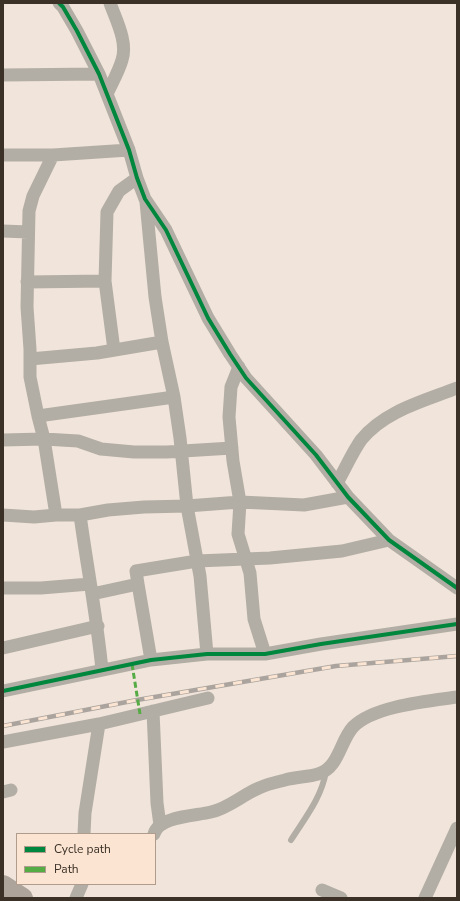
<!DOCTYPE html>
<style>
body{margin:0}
#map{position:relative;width:460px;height:901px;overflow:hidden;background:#f1e5db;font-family:"Nunito Sans",sans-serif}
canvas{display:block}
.frame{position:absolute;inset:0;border:4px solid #3c3127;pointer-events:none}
.legend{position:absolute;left:16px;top:833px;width:140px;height:52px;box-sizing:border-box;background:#fbe4d1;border:1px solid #af9c8d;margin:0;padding:5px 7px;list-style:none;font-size:12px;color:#3c3127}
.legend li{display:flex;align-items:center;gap:8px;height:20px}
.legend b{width:20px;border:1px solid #af9c8d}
</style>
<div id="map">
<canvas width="460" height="901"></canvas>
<div class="frame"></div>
<ul class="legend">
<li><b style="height:5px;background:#00873e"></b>Cycle path</li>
<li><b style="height:5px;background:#55ab44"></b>Path</li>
</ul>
</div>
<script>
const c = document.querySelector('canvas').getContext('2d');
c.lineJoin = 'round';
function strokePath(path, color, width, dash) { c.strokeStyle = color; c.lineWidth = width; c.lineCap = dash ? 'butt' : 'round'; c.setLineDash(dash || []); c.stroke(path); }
strokePath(new Path2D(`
 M291 840C305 818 322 797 326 771`), '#b3aea5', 6);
strokePath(new Path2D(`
 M59 3 63 7 77 31 99 74 129 150 137 178 145 199 166 230 208 318 230 354 246 378 316 455 348 497 389 540 457 588
 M3 75 99 74
 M107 94C112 83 119 71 122 60 128 42 116 20 110 3
 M3 155H53L129 150
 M146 202 155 297 162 342 174 397 180 438 187 506 200 576 207 654
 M3 231 28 232
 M27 282 105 281
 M114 350 105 281 107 212 119 191 137 178
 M30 359 97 353 162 342
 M239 367 231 387 229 417 233 461 240 502 238 534 250 573 254 619 265 654
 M38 416 30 377V349L27 307 29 211 33 196 53 155
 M3 440 44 439 78 441 101 449 134 452H167L232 448
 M337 483C345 469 352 453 361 440 384 411 424 401 457 388
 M3 515 34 517 56 515H80L108 510 144 507 187 506 240 502 304 505 348 497
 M56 515 44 439 38 416 174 397
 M80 515C87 566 97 618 102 670
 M138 584 151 660
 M3 588H41L90 584
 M92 594 138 584 136 571 197 561 270 558 342 551 389 540
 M3 648 98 626
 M3 691 151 660 207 654H265L321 644 457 624
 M153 711 157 803 160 825
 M3 742 99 724 208 698
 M3 792 11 790
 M84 834 85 813 99 724
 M154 834C159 816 195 816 211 812 229 808 242 795 259 788 267 784 277 782 285 780 296 777 308 777 318 774 339 768 340 741 353 727 373 706 429 701 457 697
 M322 890 341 898
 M76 898 82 884
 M425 898 457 828`), '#b3aea5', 13);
strokePath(new Path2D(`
 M3 885 23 898`), '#ada59b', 20);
const rail = new Path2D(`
 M3 726 137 700 336 666 457 656`);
strokePath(rail, '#aba49e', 4.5);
strokePath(rail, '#fbe4d1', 3, [9]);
strokePath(new Path2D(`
 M132 664 140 714`), '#55ab44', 3, [6, 3]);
strokePath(new Path2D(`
 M59 3 63 7 77 31 99 74 129 150 137 178 145 199 166 230 208 318 230 354 246 378 316 455 348 497 389 540 457 588
 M3 691 151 660 207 654H265L321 644 457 624`), '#00873e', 4);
</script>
